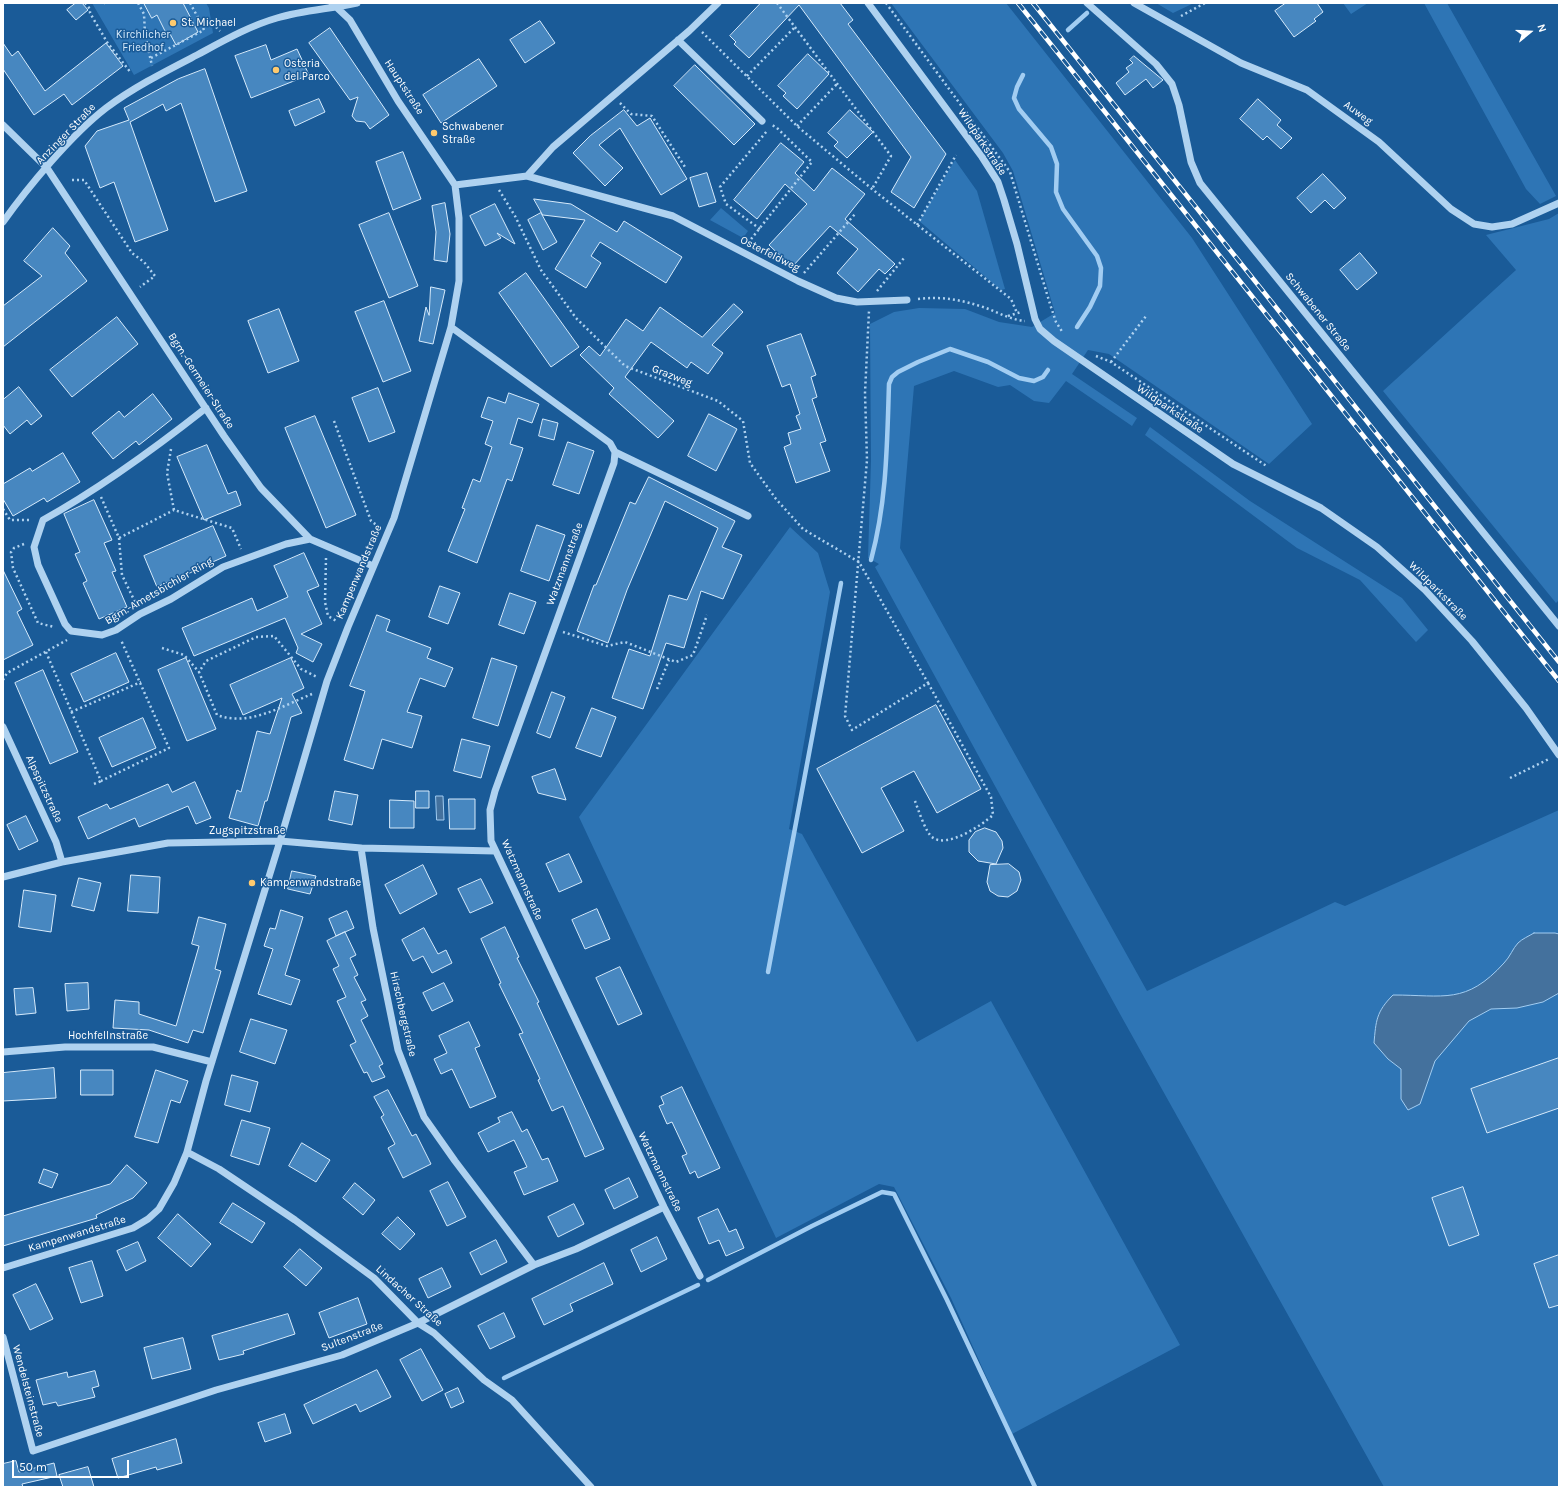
<!DOCTYPE html>
<meta charset="utf-8">
<style>
body{margin:0}
#map{position:relative;width:1562px;height:1490px;overflow:hidden;background:#1a5b98;font-family:Karla,sans-serif}
canvas{display:block}
.frame{position:absolute;inset:0;border:4px solid #fff;pointer-events:none}
.north{position:absolute;left:1510px;top:12px;width:40px;height:40px;-webkit-text-stroke:3px #1a5b98;paint-order:stroke;rotate:72deg;font-size:11px;font-weight:700;line-height:16px;text-align:center;color:#fff}
.north::after{content:'';display:block;margin:auto;width:14px;height:18px;background:#fff;clip-path:polygon(50% 0,100% 100%,50% 72%,0 100%)}
.scale{position:absolute;left:12px;top:1460px;width:117px;height:18px;box-sizing:border-box;border:2px solid #fff;border-top:0;padding-left:5px;font-size:12px;line-height:14px;white-space:nowrap;color:#fff;-webkit-text-stroke:3px #1a5b98;paint-order:stroke}
</style>
<div id="map">
<canvas width="1562" height="1490"></canvas>
<div class="frame"></div>
<div class="north">N</div>
<div class="scale">50 m</div>
</div>
<script>
const c = document.querySelector('canvas').getContext('2d');
c.lineJoin = 'round';
function paint(path, color) { c.fillStyle = color; c.fill(path, 'evenodd'); }
function strokePath(path, color, width, dash) { c.strokeStyle = color; c.lineWidth = width; c.lineCap = dash ? 'butt' : 'round'; c.setLineDash(dash || []); c.stroke(path); }
function label(font, color, halo, rows, align = 'center') {
  c.font = font + ' Karla,sans-serif'; c.lineWidth = 3; c.setLineDash([]); c.textBaseline = 'middle'; c.strokeStyle = halo; c.fillStyle = color; for (const [text, x, y, turn = 0] of rows) {
    c.save(); c.translate(x, y); c.rotate((+turn || 0) * Math.PI / 180); c.textAlign = isNaN(turn) ? turn : align; if (halo) c.strokeText(text, 0, 0); c.fillText(text, 0, 0); c.restore();
  }
}
paint(new Path2D(`
 M92 3H144L157 15 167 35 170 34 176 45 190 38 180 3H206L209 8 213 33 134 75Z
 M891 3H1006L1192 238 1312 424 1269 464 1109 354 1088 350 1072 374 1137 418 1132 426 1066 381 1049 403 1034 401 1010 385 998 387 954 371 914 386 900 548 1147 991 1335 902 1345 906 1559 810V1487H1384L1120 1014 875 567 879 564 868 558 871 461 870 324 894 312 919 308 965 309 999 322 1032 327 1055 313 1013 171 1003 153Z
 M1156 3H1194L1173 13Z
 M1343 3H1368L1351 14Z
 M1424 3H1447L1556 196 1540 204 1526 189Z
 M955 160 977 191 1005 289 1001 290 919 221Z
 M721 208 748 231 743 238 710 220Z
 M1559 213V600L1556 603 1383 391 1516 270 1486 235 1549 219Z
 M1150 427 1250 501 1402 598 1428 630 1416 642 1360 580 1297 548 1145 435Z
 M790 527 818 553 830 592 789 829 802 834 917 1042 991 1001 1180 1345 1012 1434 951 1298 894 1187 879 1184 776 1238 579 817Z`), '#2e75b5');
const water = new Path2D(`
 M436 796H443L444 820H437Z
 M1534 933H1555L1559 934V993L1543 1002 1517 1008 1491 1009 1469 1021 1435 1061 1420 1104 1408 1110 1401 1099V1069L1388 1059 1374 1043C1376 1021 1376 1012 1393 995 1444 995 1466 1005 1504 963 1510 957 1513 948 1518 943 1522 939 1529 936 1534 933Z`);
paint(water, '#44719d');
strokePath(water, '#a2cdf2', 1);
strokePath(new Path2D(`
 M1068 30 1087 13
 M1023 75 1017 87 1014 98 1019 109 1051 147 1057 164 1056 192 1063 209 1097 256 1101 268 1100 286 1090 307 1077 327
 M871 560C887 501 887 444 889 384L892 377 898 372 918 362 950 349 988 362 1019 378 1034 381 1043 377 1048 370
 M768 972 841 583
 M708 1280 812 1226 882 1192 894 1194 947 1300 1035 1487
 M504 1378 698 1285`), '#a2cdf2', 4.5);
const building = new Path2D(`
 M76 3H82L88 10 76 20 67 10Z
 M144 3H183L198 32 176 45 170 34 167 35 157 15 152 18Z
 M761 3H840L853 20 848 24 946 154 914 208 891 192 911 157 799 5 749 58 734 44 736 42 730 36Z
 M1286 3H1317L1323 12 1314 19 1316 21 1294 37 1275 11Z
 M540 21 555 43 525 63 510 40Z
 M330 28 389 115 370 129 365 122 356 121 352 116 358 97 350 100 309 43Z
 M3 43 12 56 18 51 45 91 106 43 123 66 72 105 64 94 34 115 3 69Z
 M266 45 271 60 297 49 309 75 251 98 235 56Z
 M808 54 829 74 797 109 783 96 786 93 778 86Z
 M1134 56 1163 80 1153 88 1146 79 1125 95 1116 83 1129 72 1126 68 1133 63 1130 60Z
 M479 59 497 86 441 123 423 95Z
 M695 65 755 124 734 145 674 86Z
 M205 69 247 191 215 202 181 103 166 111 163 104 130 122 168 230 135 242 114 182 100 188 85 146 97 131 129 120 124 108 178 79Z
 M319 99 325 112 295 126 289 111Z
 M1258 99 1281 120 1277 125 1292 138 1281 149 1267 136 1263 140 1240 119Z
 M624 110 637 126 650 118 687 179 661 195 620 128 599 145 623 168 605 186 573 153 590 136Z
 M850 110 873 132 847 158 834 146 838 142 828 133Z
 M781 143 804 162 795 173 814 191 832 168 865 194 845 219 895 264 885 274 879 269 858 292 837 273 858 249 830 226 792 267 769 245 807 204 785 184 757 219 734 200Z
 M403 152 421 199 393 210 376 162Z
 M707 173 716 202 699 207 690 178Z
 M1323 174 1346 198 1334 209 1325 200 1311 213 1297 198Z
 M534 199 571 204 617 232 624 221 682 257 666 283 600 242 591 256 601 263 586 288 555 269 585 220 543 215Z
 M445 203 450 234 447 262 434 260 436 232 432 206Z
 M495 204 515 244 497 233 501 238 485 246 470 216Z
 M389 213 418 286 389 298 359 225Z
 M541 213 557 242 543 250 528 220Z
 M53 228 70 246 65 253 87 281 3 347V306L42 276 24 261Z
 M1360 253 1377 273 1357 290 1340 270Z
 M526 273 579 347 551 367 499 293Z
 M431 287 445 290 433 344 419 341 426 307 429 315Z
 M384 301 411 371 383 382 355 312Z
 M734 304 743 312 712 345 723 353 708 374 691 362 687 368 651 342 625 377 674 421 658 438 609 394 614 388 580 355 589 346 600 356 626 319 643 331 660 307 702 337Z
 M279 309 299 361 268 373 248 321Z
 M117 317 138 344 72 397 50 370Z
 M801 334 816 375 811 377 817 397 812 399 826 441 820 443 830 471 796 483 784 447 791 444 788 433 801 429 796 416 800 414 790 384 782 387 767 346Z
 M19 387 42 416 31 425 27 420 10 434 3 425V400Z
 M378 388 395 432 369 442 352 398Z
 M509 393 539 404 532 423 518 418 510 444 523 448 512 481 507 479 477 563 448 551 465 509 462 508 473 479 480 482 492 447 485 444 493 421 481 417 488 397 505 403Z
 M153 394 172 419 139 445 136 441 113 459 92 433 119 411 124 417Z
 M709 414 737 429 716 471 688 456Z
 M315 416 356 515 326 528 285 428Z
 M543 419 558 423 554 440 539 436Z
 M568 442 594 451 579 494 553 485Z
 M207 445 228 494 236 491 241 505 204 520 177 457Z
 M63 453 80 482 47 502 44 498 13 516 3 499V484L30 468 32 471Z
 M649 477 735 521 722 547 742 555 723 599 701 591 684 648 666 643 643 709 612 698 629 649 650 656 669 595 687 600 718 528 665 501 627 590 608 643 577 631 594 585H596L630 502 635 504Z
 M94 500 112 540 104 543 116 571 112 572 127 607 99 619 83 583 87 581 75 554 80 552 64 514Z
 M537 525 565 535 549 581 521 571Z
 M213 526 226 556 157 587 144 556Z
 M304 553 319 586 307 591 322 624 301 634 322 644 313 662 296 653 298 648 285 618 194 656 182 628 252 598 257 611 288 597 274 566Z
 M3 570 22 609 17 612 33 645 3 660Z
 M440 586 460 593 448 624 429 617Z
 M510 593 536 602 524 634 499 625Z
 M377 615 390 620 386 631 431 648 427 658 453 668 445 687 420 678 407 712 422 716 412 748 382 739 373 769 344 760 365 691 350 686Z
 M116 653 129 682 84 702 71 674Z
 M186 658 216 729 187 741 158 670Z
 M291 658 304 688 292 694 302 713 291 717 267 801H265L258 826 229 818 237 790 241 792 257 731 270 734 282 698 243 715 230 685Z
 M492 658 517 666 498 726 473 718Z
 M43 670 78 752 50 764 15 683Z
 M552 692 565 697 550 738 537 733Z
 M936 705 981 789 937 813 914 771 881 788 904 831 862 853 817 769Z
 M592 708 616 717 601 757 576 748Z
 M143 718 156 748 112 767 99 738Z
 M462 739 490 746 481 778 454 771Z
 M555 769 566 800 538 793 532 777Z
 M195 782 211 818 196 824 188 806 139 827 135 818 88 839 78 817 107 804 110 809 168 784 172 792Z
 M335 791 358 795 352 825 329 820Z
 M416 791H429V808H416Z
 M449 799H475V829H450Z
 M390 800 414 801V828H390Z
 M26 816 38 841 19 850 7 825Z
 M985 828 996 832 1002 841 1003 848 996 864 978 861 969 852V840L975 832Z
 M569 854 582 882 559 892 546 864Z
 M1009 864 1019 872 1021 880 1017 891 1008 897 998 896 990 891 987 882 990 865Z
 M423 865 437 894 400 914 385 885Z
 M292 871 316 876 310 894 288 889Z
 M131 875 160 877 158 913 128 911Z
 M79 878 101 883 94 911 72 906Z
 M481 879 493 903 470 913 458 889Z
 M24 890 56 895 51 932 19 927Z
 M597 909 610 939 585 949 572 920Z
 M281 910 303 917 285 975 300 980 291 1005 258 994 273 949 264 946 270 928 275 929Z
 M347 911 354 928 336 936 329 919Z
 M199 917 226 924 215 969 221 971 203 1033 193 1030 188 1043 149 1030 113 1028 115 1000 139 1002V1014L176 1026 199 946 192 944Z
 M505 927 519 957 517 958 539 1002 537 1003 604 1149 585 1157 563 1106 552 1111 538 1080 540 1079 519 1034 523 1033 499 984 501 983 481 939Z
 M424 928 438 954 446 950 452 963 432 973 423 956 413 961 402 940Z
 M345 932 356 955 350 958 358 975 354 977 366 1000 361 1002 368 1016 361 1020 383 1064 379 1066 385 1077 372 1082 367 1072 364 1073 350 1045 356 1042 337 1001 346 997 333 969 339 966 327 941Z
 M620 967 642 1014 618 1025 596 978Z
 M88 983 89 1009 67 1011 65 984Z
 M444 983 453 1001 432 1011 423 993Z
 M33 988 36 1013 16 1015 14 989Z
 M251 1019 287 1030 275 1064 240 1052Z
 M469 1022 480 1046 475 1048 496 1097 470 1108 452 1069 441 1074 434 1059 447 1053 439 1036Z
 M1559 1058V1108L1487 1133 1471 1089Z
 M54 1068 56 1098 3 1101V1073Z
 M81 1070H113V1095H81Z
 M156 1070 188 1081 180 1103 171 1100 158 1143 135 1137Z
 M232 1075 258 1082 250 1112 225 1105Z
 M682 1087 720 1168 698 1178 695 1171 690 1174 682 1156 687 1154 672 1122 667 1124 659 1106 664 1104 661 1097Z
 M388 1090 412 1136 416 1134 431 1164 403 1178 388 1148 395 1144 381 1117 384 1115 374 1097Z
 M512 1112 522 1132 527 1129 542 1160 548 1158 558 1181 524 1195 514 1172 527 1167 514 1140 488 1152 478 1133 500 1122 498 1118Z
 M242 1120 270 1128 259 1165 231 1156Z
 M302 1143 330 1160 316 1182 289 1166Z
 M127 1165 147 1183 133 1198 96 1215 97 1218 3 1246V1216L110 1184Z
 M44 1169 58 1174 52 1188 39 1183Z
 M629 1178 638 1197 614 1209 605 1190Z
 M448 1182 466 1217 447 1226 430 1191Z
 M355 1183 375 1200 363 1215 343 1198Z
 M1463 1187 1479 1235 1449 1246 1432 1198Z
 M233 1203 265 1223 252 1243 220 1223Z
 M574 1204 584 1224 558 1237 548 1217Z
 M718 1209 729 1232 736 1229 744 1248 726 1256 719 1240 709 1244 698 1218Z
 M178 1214 211 1244 191 1267 158 1238Z
 M398 1217 415 1234 400 1250 382 1234Z
 M657 1237 667 1259 641 1272 631 1250Z
 M496 1240 507 1262 481 1275 470 1253Z
 M138 1242 146 1261 126 1271 117 1251Z
 M300 1249 322 1268 306 1286 284 1267Z
 M1559 1255V1305L1549 1308 1534 1264Z
 M92 1261 103 1296 81 1303 69 1268Z
 M604 1263 613 1284 570 1304 573 1311 544 1325 532 1299Z
 M442 1268 451 1287 428 1298 419 1279Z
 M36 1284 53 1319 30 1330 13 1295Z
 M358 1298 367 1324 329 1338 319 1313Z
 M504 1313 515 1337 490 1349 478 1326Z
 M288 1314 295 1334 243 1351 244 1354 219 1360 212 1336Z
 M183 1338 191 1369 152 1379 144 1348Z
 M421 1349 443 1390 422 1401 400 1360Z
 M377 1370 391 1397 360 1412 356 1404 313 1424 304 1405Z
 M95 1371 99 1386 92 1388 95 1397 58 1406 56 1402 43 1405 36 1380 67 1372 68 1377Z
 M458 1388 464 1402 451 1408 445 1394Z
 M285 1414 291 1433 265 1442 258 1423Z
 M176 1439 182 1463 157 1470 156 1467 118 1478 112 1459Z
 M16 1461 19 1472 54 1463 57 1476 22 1484 23 1487H3V1464Z
 M88 1467 94 1487H63L59 1475Z`);
paint(building, '#4787c0');
strokePath(building, '#d6eafb', 1);
strokePath(new Path2D(`
 M85 3 90 9V13L107 42 131 73
 M104 3H105
 M138 3 144 14 145 34 152 66
 M190 3 201 23 211 22 220 31
 M777 3 891 156 872 189
 M886 3 1010 172 1050 304 1056 322 1063 333
 M1181 16 1205 3
 M702 32 797 126 872 189 1011 299 1017 313
 M151 58 204 30 201 23
 M747 76 796 26
 M620 103 631 114 652 116 685 167
 M797 126 837 84
 M72 180H84L132 253 144 262 155 276 140 287
 M499 190 515 216 541 270 576 318 625 366 718 401 743 421 750 463 776 499 803 529 859 562 928 683 852 730 845 716 867 460 865 393 869 311
 M917 225 956 155
 M760 229 726 204 720 187 767 131
 M748 243 812 162 777 128 772 125
 M804 273 855 214
 M877 291 904 258
 M918 299C942 296 963 300 986 308 999 313 1012 320 1025 321
 M1008 316 1021 312
 M1096 356 1111 362 1268 467
 M1111 362 1146 316
 M334 421 371 521 378 526
 M171 449 167 473 174 510 232 528 241 549
 M101 497 119 538 174 510
 M3 509 10 520H31
 M119 538 122 575 136 604
 M24 544 14 548 11 552 13 568 38 623 54 627
 M326 558 325 602 328 616 338 622
 M563 632 607 646 625 642 676 662 693 655 707 615
 M162 648 184 655 199 672
 M46 652 101 781 169 748 121 640
 M3 680 7 673 67 640
 M657 689 669 660
 M312 694C282 706 249 727 217 715L199 672 206 661 256 637 274 636 301 669 317 677
 M71 712 141 682
 M1510 778 1549 759
 M94 784 101 781
 M915 801C918 809 926 833 932 837 946 849 981 826 993 815L991 797 928 683`), '#afd2f0', 2.5, [2, 3]);
strokePath(new Path2D(`
 M868 3 982 157 998 182 1004 200 1017 244 1035 319 1040 329 1054 341 1233 464 1321 508 1377 547 1425 590 1472 641 1526 708 1559 755
 M1087 3 1156 64 1172 84 1179 105 1191 162 1200 183 1559 626
 M1134 3 1241 63 1307 90 1379 142 1451 209 1474 224 1492 227 1512 224 1559 203
 M678 40 762 121
 M3 125 47 168 224 436 261 488 310 539 373 566
 M527 176 673 216 798 281 836 298 857 302 907 300
 M455 185 527 176 553 147 689 31 718 3
 M3 222C28 187 71 135 106 108 134 87 166 71 197 55 223 41 249 26 277 18 303 10 330 9 357 3
 M451 327 610 443 615 452 614 463 495 791 490 810 491 841 664 1207 700 1276
 M206 408C154 449 101 488 43 520L34 547 38 565 65 624 71 631 102 635 116 630 140 614 171 599 223 567 286 544 310 539
 M615 452 748 516
 M3 727 56 842 62 862
 M361 848 373 928 398 1050 424 1117 455 1161 534 1265
 M3 877 62 862 168 843 280 841 361 848 495 851
 M3 1052 65 1047H153L212 1062
 M187 1152 219 1169 295 1220 374 1278 418 1323 434 1333 484 1380 512 1400 591 1487
 M3 1268 133 1228 148 1219 159 1209 174 1183 187 1152 206 1081 280 841 327 681 348 627 394 518 451 327 459 281V218L455 185 398 101 350 20 332 3
 M3 1337 33 1451 216 1390 342 1355 418 1323 534 1265 576 1249 664 1207`), '#afd2f0', 7);
const rail = new Path2D(`
 M1018 3 1559 681
 M1033 3 1559 662`);
strokePath(rail, '#fff', 4.5);
strokePath(rail, '#1a5b98', 3, [9]);
for (const [x, y, r, color] of [
 [173,23,4,"#ffca6e"],
 [276,70,4,"#ffca6e"],
 [434,133,4,"#ffca6e"],
 [252,883,4,"#ffca6e"]
]) { const dot = new Path2D(); dot.arc(x, y, r, 0, 2 * Math.PI); c.fillStyle = color; c.fill(dot); strokePath(dot, '#1a5b98', 1.5); }
label('11px', '#fff', '#1a5b98', [
 ["St. Michael",181,23],
 ["Osteria",284,64],
 ["del Parco",284,77],
 ["Schwabener",442,127],
 ["Straße",442,140],
 ["Kampenwandstraße",260,883]
], 'left');
label('11px', '#d6eafb', '#1a5b98', [
 ["Kirchlicher",143,35],
 ["Friedhof",143,48]
]);
label('11px', '#fff', '#1a5b98', [
 ["Hauptstraße",404,87,57],
 ["Auweg",1358,113,36],
 ["Anzinger Straße",66,134,-46],
 ["Wildparkstraße",982,142,56],
 ["Osterfeldweg",770,254,27],
 ["Schwabener Straße",1318,312,51],
 ["Grazweg",672,376,21],
 ["Bgm.-Germeier-Straße",201,381,57],
 ["Wildparkstraße",1170,409,34],
 ["Watzmannstraße",565,564,-70],
 ["Kampenwandstraße",359,572,-67],
 ["Bgm.-Ametsbichler-Ring",159,591,-30],
 ["Wildparkstraße",1438,591,45],
 ["Alpspitzstraße",44,789,65],
 ["Zugspitzstraße",247,831],
 ["Watzmannstraße",522,880,66],
 ["Hirschbergstraße",403,1014,77],
 ["Hochfellnstraße",108,1036],
 ["Watzmannstraße",660,1172,64],
 ["Kampenwandstraße",77,1234,-17],
 ["Lindacher Straße",409,1296,42],
 ["Sultenstraße",352,1337,-21],
 ["Wendelsteinstraße",28,1391,75]
]);
</script>
